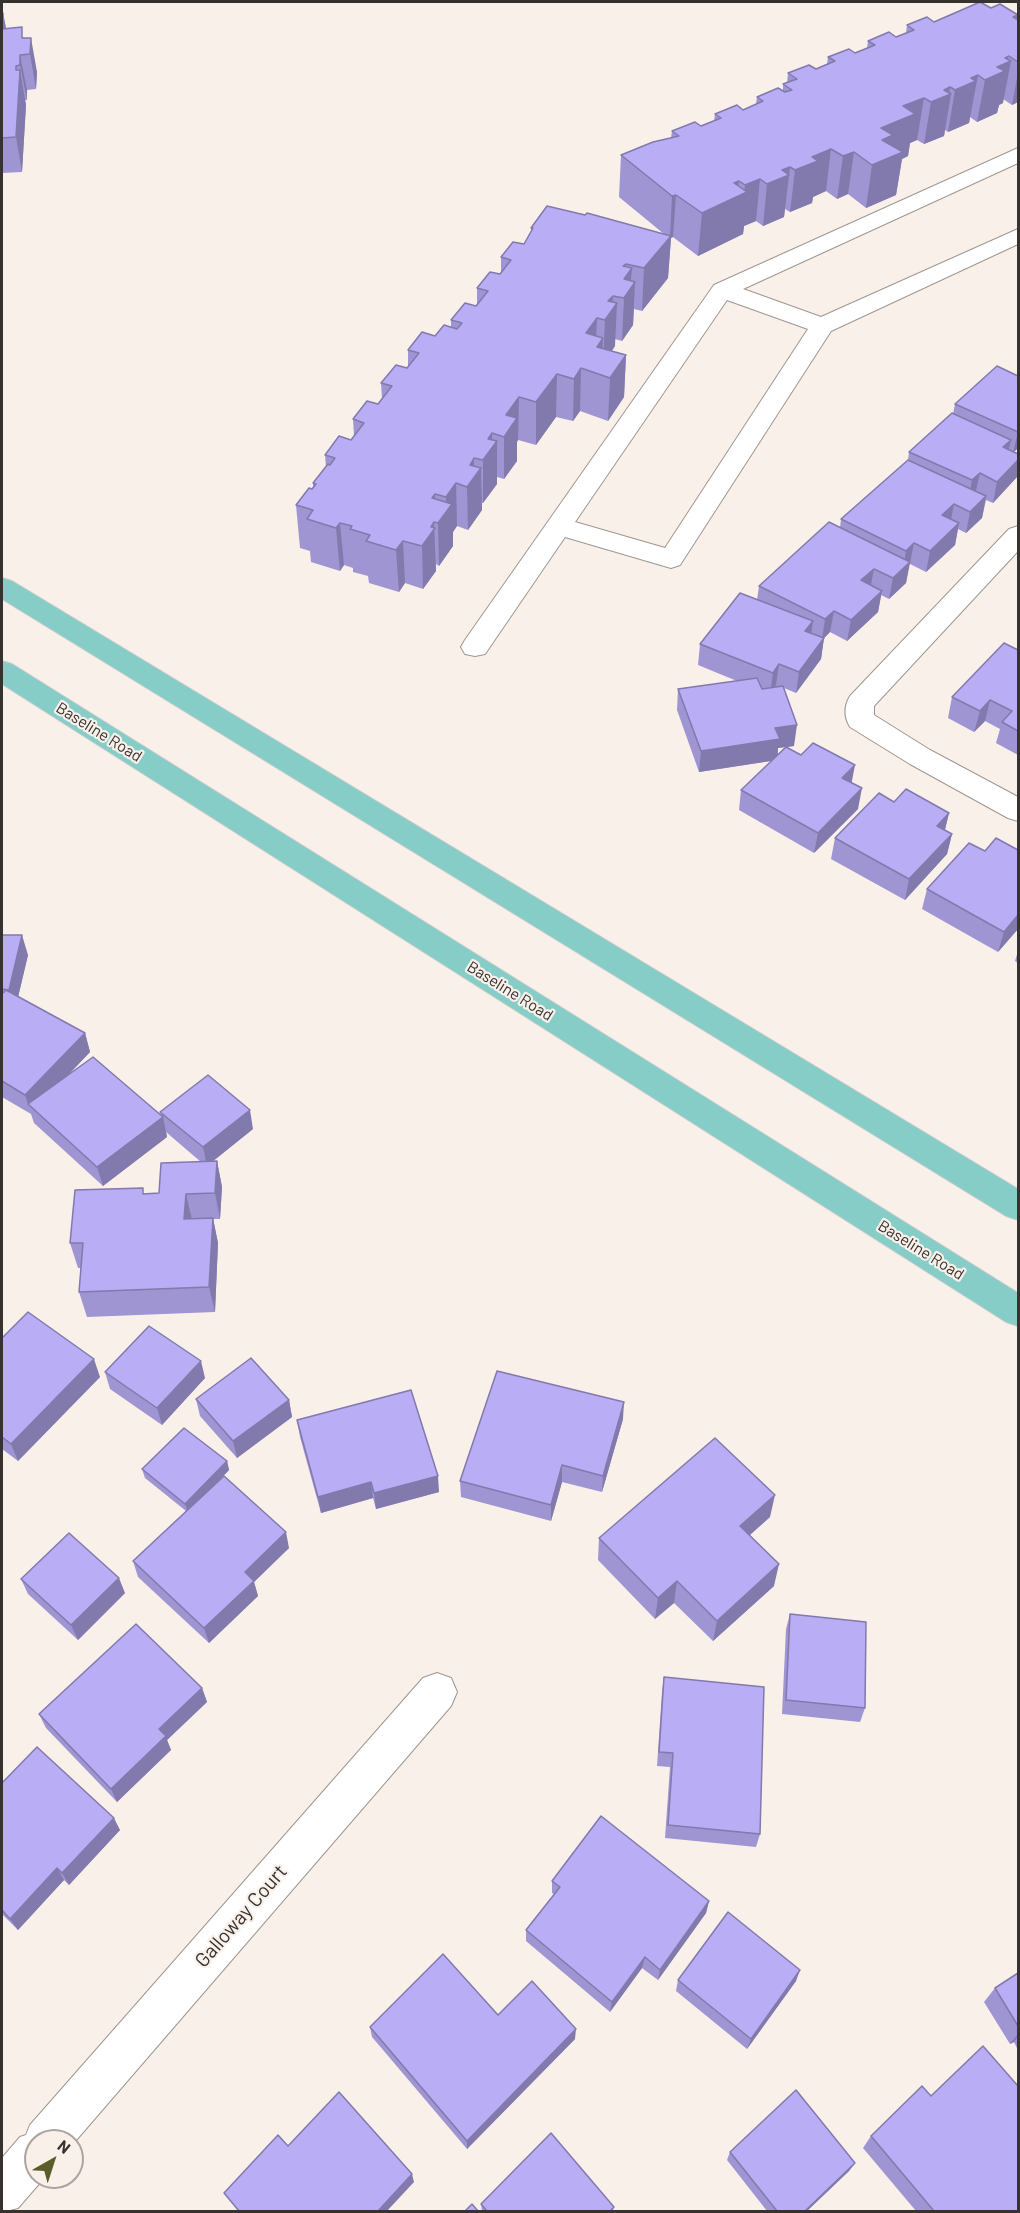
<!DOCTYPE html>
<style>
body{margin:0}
#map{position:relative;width:1020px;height:2213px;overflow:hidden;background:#faf0ea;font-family:Barlow,sans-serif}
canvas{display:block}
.frame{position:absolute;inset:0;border:3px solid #363230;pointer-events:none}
.north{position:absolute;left:24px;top:2129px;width:60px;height:60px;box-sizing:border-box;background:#faf0ea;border:2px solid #aca4a0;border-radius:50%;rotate:39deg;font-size:16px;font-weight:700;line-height:24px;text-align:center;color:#363230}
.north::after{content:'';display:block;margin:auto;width:21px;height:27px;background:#5a5d2b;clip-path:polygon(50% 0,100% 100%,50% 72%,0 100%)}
</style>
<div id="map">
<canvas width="1020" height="2213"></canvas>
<div class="frame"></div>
<div class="north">N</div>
</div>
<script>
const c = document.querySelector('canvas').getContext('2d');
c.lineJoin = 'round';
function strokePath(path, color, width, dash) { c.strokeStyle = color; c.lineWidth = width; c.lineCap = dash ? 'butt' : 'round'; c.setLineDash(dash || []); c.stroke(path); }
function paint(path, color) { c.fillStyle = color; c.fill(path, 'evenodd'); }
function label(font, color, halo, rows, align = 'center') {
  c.font = font + ' Barlow,sans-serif'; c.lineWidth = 4.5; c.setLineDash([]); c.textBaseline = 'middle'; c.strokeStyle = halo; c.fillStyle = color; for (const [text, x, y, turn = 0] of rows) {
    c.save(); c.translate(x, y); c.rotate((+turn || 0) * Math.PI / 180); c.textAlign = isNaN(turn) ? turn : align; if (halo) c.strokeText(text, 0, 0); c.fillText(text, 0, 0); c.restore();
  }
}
const minor = new Path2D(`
 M1018 148V163L743 289 821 317 1018 229V244L831 331 680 565 671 568 565 537 485 654 475 656 465 654 461 647 465 640 714 285ZM727 300 808 329 665 548 575 522Z
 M1018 526V551L874 706V715L930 750 1018 797V821L1008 818 910 764 850 727C844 717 844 706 850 696L1009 529Z
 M437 1673 451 1678 457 1692 451 1706 72 2145V2141H36V2177H45L18 2208 2 2212V2158L20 2137 26 2135 30 2125 423 1678Z`);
const major = new Path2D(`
 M2 578 12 581 1018 1189V1220L1006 1216 2 599Z
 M2 661 12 664 1018 1293V1326L1006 1322 2 684Z`);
strokePath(minor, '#9f9691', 2);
strokePath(major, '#cfcecd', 2);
paint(minor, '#fff');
paint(major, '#86cdc7');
paint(new Path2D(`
 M991 8 1018 15 1017 20H1018V102L1012 105 1003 99V103L999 105 997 113 977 122 970 117 969 123 948 132 945 130 944 136 924 144 917 140 910 143 908 156 902 159 896 195 866 208 848 194 837 199 826 191 813 197 812 203 790 212 785 209 784 217 763 226 756 221 744 226 743 234 698 256 673 237 671 238 668 278 642 311 634 309 633 325 622 341 615 339V346L612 351 626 355 624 397 608 421 580 411 573 421 556 417 536 445 518 440 517 442V461L504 479 497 477V484L483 503H482V510L468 530 457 526 453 532V546L439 566 436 564V571L423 589 405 583 399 592 369 583 368 576 353 572V568L344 565 340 571 311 562 310 551 300 548 296 505 312 489 313 487V483L326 467 325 455 351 440 354 436 353 419 378 404 382 399 381 383 407 368 408 366V350L451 327V320L476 306 477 305V288L500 274 501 273V257L524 244 531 233V228L664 234 619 197 621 155 671 138 672 131 701 126 714 121 715 114 743 110 756 104 757 97 783 91V84L787 83 788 73 816 69 827 64 828 57 855 53 867 48 868 41 896 37 906 33 907 25 934 22Z
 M2 13H3L6 29 24 38 37 72 36 89 27 90V100H25L26 105 22 172 2 173Z
 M1018 376V448L1014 452 1018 454V471L1017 477 993 503 986 500 982 518 966 533 958 529 955 545 926 572 910 564 909 565 906 583 889 599 881 595 878 612 847 641 830 632 824 638 821 659 796 693 784 688 794 746 787 747 851 783 858 809 814 853 739 810 741 790 771 761 699 772 677 710 678 689 737 681 698 665 700 644 757 600 759 586 840 528 841 519 908 460 909 452 953 414 955 404ZM785 747 778 754V748Z
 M1018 650V755L996 743 1000 729 985 721 974 732 948 718 952 697Z
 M894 802 949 813 945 830 952 834 947 854 905 900 831 859 835 838Z
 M1018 850V929L998 952 922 909 927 889 985 851Z
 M2 935 28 955 18 997 85 1033 90 1052 70 1073 161 1116 160 1112 253 1129 213 1161H217L222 1187 220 1219H213L218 1243 215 1312 87 1317 79 1292 81 1268H78L70 1243 144 1194 159 1193 201 1162 166 1132 167 1137 103 1186 34 1123 31 1114 2 1097Z
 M1018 951V963L1015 961Z
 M2 1338 100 1377 18 1461 2 1449Z
 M105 1372 205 1378 162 1425 110 1389Z
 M196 1399 289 1400 292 1417 237 1458 200 1416Z
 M623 1419 602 1492 562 1482 551 1521 461 1497 460 1481Z
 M297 1420 439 1492 376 1509 373 1498 321 1513 300 1437Z
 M227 1461 229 1470 214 1486 289 1548 254 1582 258 1596 209 1643 138 1577 133 1561 186 1511 145 1478 142 1469Z
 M770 1517 750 1535 774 1586 713 1641 674 1603 655 1619 598 1560 599 1538Z
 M21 1579 125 1593 78 1640 28 1594Z
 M790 1614 865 1708 860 1722 782 1714 786 1629Z
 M664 1677 760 1834 756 1847 665 1838 670 1767 657 1766 662 1692Z
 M202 1688 207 1702 167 1740 171 1750 117 1802 46 1728 39 1714Z
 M2 1783 120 1830 69 1885 64 1880 18 1930 2 1914Z
 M552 1881 709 1901 706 1913 658 1980 642 1968 610 2012 526 1941V1930L554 1894 552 1893Z
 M1018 1973V2050L1014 2042 1010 2044 984 2002 995 1988Z
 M678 1980 796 1981 747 2049 676 1991Z
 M498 2015 575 2039 467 2149 372 2037 370 2027Z
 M931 2096 1018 2211H916L863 2148 871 2136Z
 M730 2152 855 2163 849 2171 807 2211H767L727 2160Z
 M481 2204 614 2207 613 2211H482Z`), '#9f95d3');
paint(new Path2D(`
 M3 13 10 48 2 29Z
 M1018 15 1010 56 1008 57 1007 63 1011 61 1003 103 999 105 997 113 977 122 985 80 1013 17Z
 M31 38 37 72 36 89 30 54Z
 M20 55 27 90V100L20 65Z
 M16 66 19 79 20 70 26 105 22 172 16 137Z
 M1018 72V102L1012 105Z
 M978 75 969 123 948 132 955 90 971 78Z
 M950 87 949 95 951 94 944 136 924 144 931 102 944 90Z
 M924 98 917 140 910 143 908 156 902 159 896 195 866 208 872 165 881 128 903 106Z
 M831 149 826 191 813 197 812 203 790 212 795 170 812 157Z
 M854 152 848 194 837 199 843 156Z
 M790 167 784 217 763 226 767 184 782 170Z
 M760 179 756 221 744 226 743 234 698 256 702 213 734 183 739 181 737 196 744 193 745 185Z
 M676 195 673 237 671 238 668 278 642 311 644 268 670 237 672 196Z
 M626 264 625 278 632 268 630 289 635 282 633 325 622 341 624 298 623 266Z
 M613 296 612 310 617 303 615 346 603 363 605 320 608 301Z
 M597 318 595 361 586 333Z
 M603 338 601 375 597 347Z
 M626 355 624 397 608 421 610 378Z
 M581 368 580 411 573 421 574 379Z
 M557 374 556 417 536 445V402Z
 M519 397 518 440 517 442V461L504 479V437L506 415Z
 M1018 432V448L1013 453Z
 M492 433V447L497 441V484L483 503V460L488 439Z
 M1011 440 1006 461 1003 447Z
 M474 458V477L481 468 482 510 468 530 467 487 470 465Z
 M1018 460V471L1017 477 993 503 997 482Z
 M980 473 975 495 968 502 972 480Z
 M456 483 457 526 453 532V546L439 566 438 523 446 511V497Z
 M435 494 436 522H434L436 571 423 589 422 546 431 527 432 498Z
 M986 496 982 518 966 533 970 512Z
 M954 504 950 525 942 515Z
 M340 523 344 565 340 571 336 528Z
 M959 523 955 545 926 572 930 551Z
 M403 541 405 583 399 592 396 550Z
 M914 543 906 583 889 599 893 578 903 569 906 551Z
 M874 569 870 590 861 580Z
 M882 591 878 612 847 641 851 620Z
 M834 611 830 632 824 638 821 659 796 693 799 672 822 640 825 619Z
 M813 621 810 642 805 631Z
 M779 664 776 685 770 694 773 673Z
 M990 700 985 721 974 732 980 711Z
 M797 725 794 746 778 748 777 760 699 772 701 751 775 728Z
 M855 765 851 786 842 778Z
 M862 788 858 809 814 853 818 833Z
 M949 813 944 833 937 826Z
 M952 834 947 854 905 900 909 879Z
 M1018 915V929L998 952 1004 932Z
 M22 935 28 955 15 1010 9 990Z
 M85 1033 90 1052 35 1110 28 1104 25 1095Z
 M250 1110 253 1129 207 1166 203 1147Z
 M163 1117 167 1137 103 1186 97 1167Z
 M217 1161 222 1187 220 1219 215 1193Z
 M186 1194 192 1220 184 1219Z
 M213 1218 218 1243 215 1312 209 1287Z
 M94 1359 100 1377 18 1461 11 1444Z
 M201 1361 205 1378 162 1425 157 1408Z
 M289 1400 292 1417 237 1458 233 1441Z
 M624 1402 623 1419 602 1492 603 1476Z
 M227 1461 229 1470 188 1512 185 1504Z
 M562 1465V1482L551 1521V1505Z
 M438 1476 439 1492 376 1509 374 1493Z
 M371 1482 373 1498 321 1513 318 1497Z
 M775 1495 770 1517 735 1548 740 1526Z
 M286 1532 289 1548 254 1582 258 1596 209 1643 204 1628 245 1572Z
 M779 1564 774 1586 713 1641 717 1621Z
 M119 1578 125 1593 78 1640 71 1625Z
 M677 1581 674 1603 655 1619 658 1598Z
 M202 1688 207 1702 167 1740 171 1750 117 1802 111 1789 159 1729Z
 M114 1818 120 1830 69 1885 62 1873Z
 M57 1868 64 1880 18 1930 10 1919Z
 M709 1901 706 1913 658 1980 660 1970Z
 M645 1957 642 1968 610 2012 612 2002Z
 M800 1970 796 1981 747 2049 751 2039Z
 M576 2029 575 2039 467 2149V2141Z
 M1018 2034V2036L1014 2042 1010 2044Z
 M855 2163 849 2171 807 2211H805Z
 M412 2174 414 2182 387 2211H378Z`), '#8279ac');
const building = new Path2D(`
 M980 2 991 8 1000 4 1018 15 1013 17 1018 20V62L1009 56 1005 58 1011 61 997 67 1005 71 985 80 978 75 971 78 976 81 955 90 950 87 944 90 951 94 931 102 924 98 903 106 915 114 881 128 893 135 882 140 903 152 872 165 854 152 843 156 831 149 812 157 818 161 795 170 790 167 782 170 789 175 767 184 760 179 745 185 739 181 734 183 747 192 702 213 676 195 672 196 621 155 653 142 679 136 672 131 695 122 701 126 721 118 715 114 737 105 743 110 763 101 757 97 778 88 785 92 792 90 783 84 797 79 788 73 809 65 816 69 835 61 828 57 849 49 855 53 875 45 868 41 889 32 896 37 914 30 907 25 927 17 934 22Z
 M2 13H3L2 29 22 27V38H31L30 54 20 55V65L16 66V70H20L16 137 2 138Z
 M547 206 585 215 587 213 671 236 644 268 626 264 623 266 632 268 624 279 635 282 624 298 613 296 608 301 617 303 605 320 597 318 586 333 603 338 597 347 626 355 610 378 581 368 574 379 557 374 536 402 519 397 506 415 517 418 504 437 492 433 488 439 497 441 483 460 474 458 470 465 481 468 467 487 456 483 446 497 435 494 432 498 452 504 438 523 434 522 431 527 435 528 422 546 403 541 396 550 366 541 370 535 350 529 352 526 340 523 336 528 307 519 313 510 296 505 309 488 312 489 316 484 313 483 328 464 330 465 335 458 325 455 339 436 351 440 364 423 353 419 367 401 378 404 392 386 381 383 396 365 407 368 419 353 408 350 422 332 435 336 444 325 457 329 462 323 451 320 465 303 476 306 488 291 477 288 490 272 500 274 511 260 501 257 513 242 524 244 533 228H531Z
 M997 366 1018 376V432L955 404Z
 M952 413 1011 440 1003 447 1018 454V460L997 482 980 473 972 480 909 452Z
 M908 460 986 496 970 512 954 504 942 515 959 523 930 551 914 543 906 551 841 519Z
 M829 522 910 562 893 578 874 569 861 580 882 591 851 620 834 611 825 619 759 586Z
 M740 593 813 621 805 631 824 638 799 672 779 664 773 673 700 644Z
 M1004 643 1018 650V731L1002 722 1012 711 990 700 980 711 952 697Z
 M757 678 762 689 783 686 797 725 775 728 780 739 701 751 678 689Z
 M813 743 855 765 842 778 862 788 818 833 741 790 786 747 801 755Z
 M906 789 949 813 937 826 952 834 909 879 835 838 879 793 894 802Z
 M996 838 1018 850V915L1004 932 927 889 969 843 985 851Z
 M2 935H22L9 990 2 989Z
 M6 990 85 1033 25 1095 2 1081V994Z
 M93 1057 163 1117 97 1167 28 1104Z
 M208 1075 250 1110 203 1147 160 1112Z
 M217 1161 215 1193 186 1194 184 1219 213 1218 209 1287 79 1292 83 1243H70L75 1190 143 1188V1194L159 1193 161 1163Z
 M28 1312 94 1359 11 1444 2 1437V1338Z
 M149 1326 201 1361 157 1408 105 1372Z
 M251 1358 289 1400 233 1441 196 1399Z
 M497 1371 624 1402 603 1476 562 1465 551 1505 460 1481Z
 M411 1390 438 1476 374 1493 371 1482 318 1497 297 1420Z
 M184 1428 227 1461 185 1504 142 1469Z
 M715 1438 775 1495 740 1526 779 1564 717 1621 677 1581 658 1598 599 1538Z
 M224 1476 286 1532 245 1572 254 1581 204 1628 133 1561Z
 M69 1533 119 1578 71 1625 21 1579Z
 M790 1614 866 1622 865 1708 786 1700Z
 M136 1624 202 1688 159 1729 166 1736 111 1789 39 1714Z
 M664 1677 764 1687 760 1834 668 1825 673 1753 659 1752Z
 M37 1747 114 1818 62 1873 57 1868 10 1919 2 1910V1783Z
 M601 1816 709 1901 660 1970 645 1957 612 2002 526 1930 560 1887 552 1881Z
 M728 1912 800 1970 751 2039 678 1980Z
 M443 1954 498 2015 532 1981 576 2029 467 2141 370 2027Z
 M1018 1973V2026L995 1988Z
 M983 2046 1018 2086V2211H934L871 2136 922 2086 931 2096Z
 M796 2090 855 2163 805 2211H777L730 2152Z
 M339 2092 412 2174 378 2211H239L224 2193 278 2135 288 2146Z
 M551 2133 614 2207 610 2211H487L481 2204Z
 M472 2204 478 2211H465Z`);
paint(building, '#b9adf5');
strokePath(building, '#8279ac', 1.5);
label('16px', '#363230', '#faf0ea', [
 ["Baseline Road",99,732,32],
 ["Baseline Road",510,991,32],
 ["Baseline Road",921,1250,32]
]);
label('20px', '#363230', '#faf0ea', [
 ["Galloway Court",241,1916,-49]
]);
</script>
